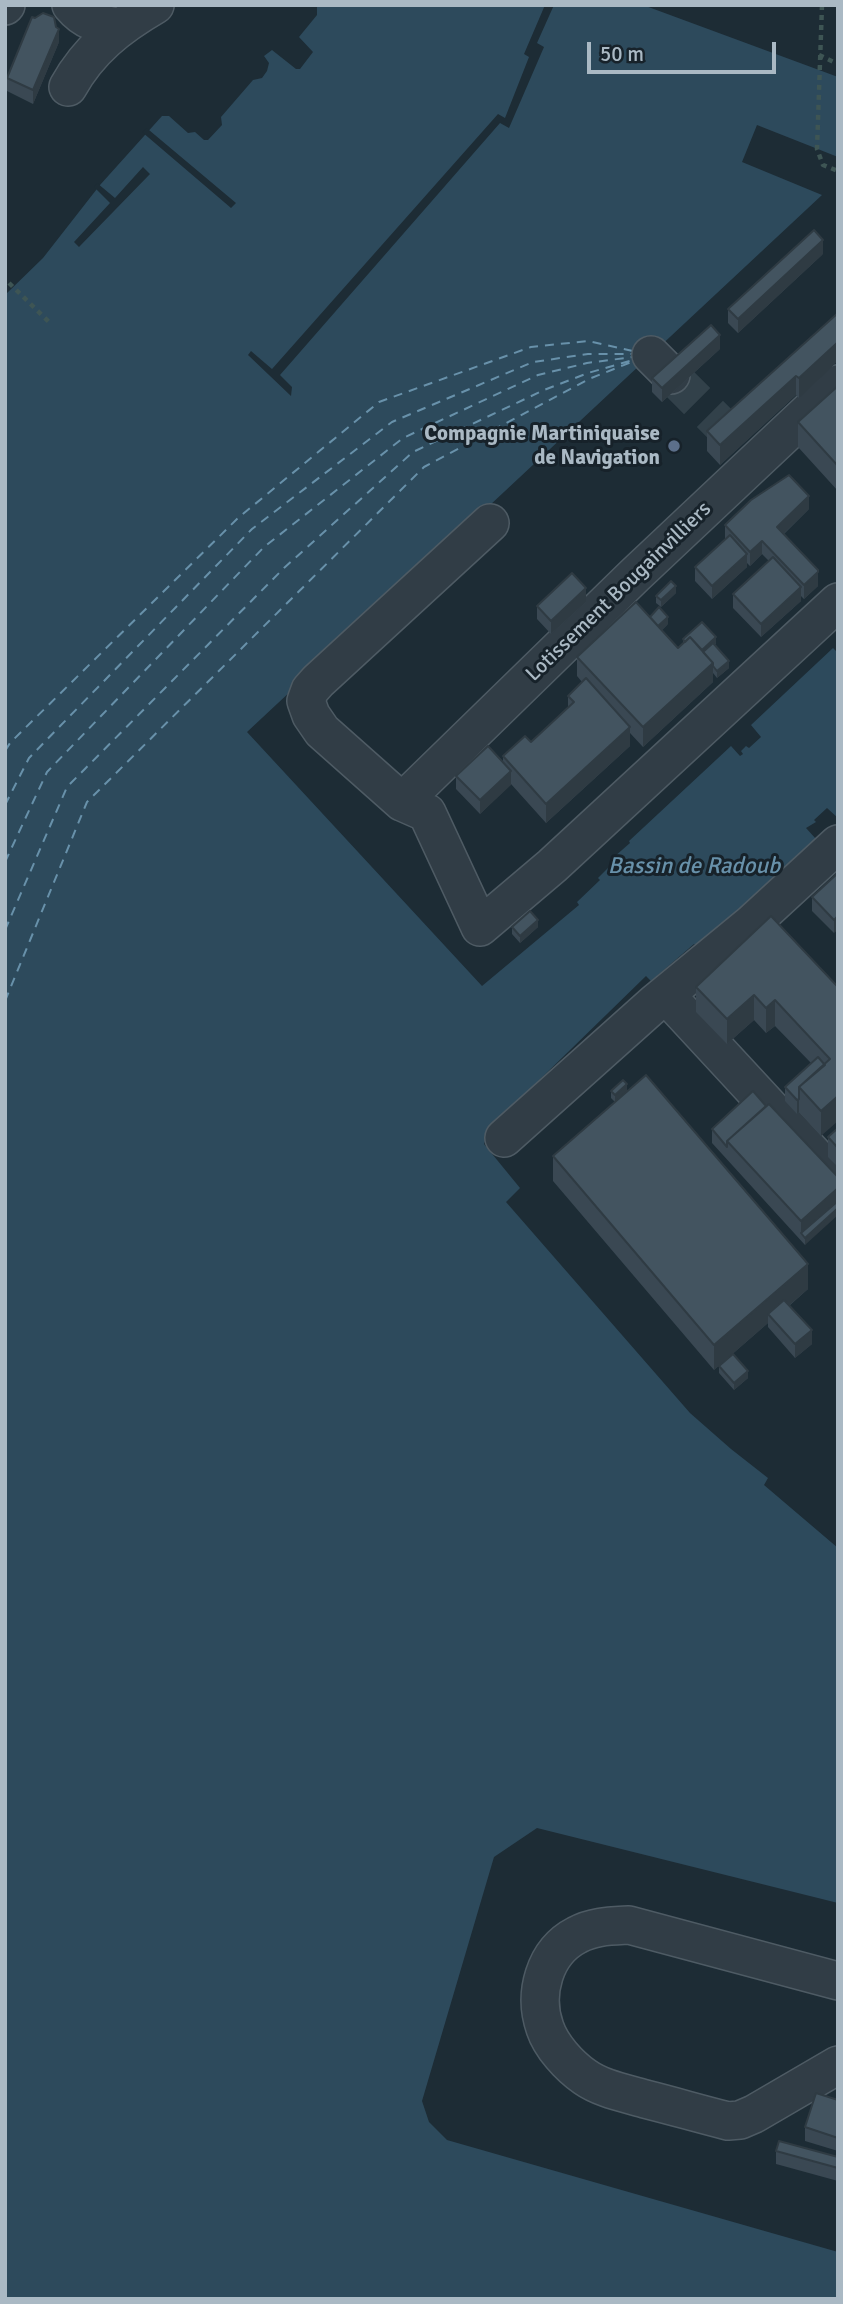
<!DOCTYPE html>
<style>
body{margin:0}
#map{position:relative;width:843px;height:2304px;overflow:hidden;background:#1d2c35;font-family:Signika,sans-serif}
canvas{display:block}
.frame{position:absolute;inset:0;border:7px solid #aab9c4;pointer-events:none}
.scale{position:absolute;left:587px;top:42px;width:189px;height:32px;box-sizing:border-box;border:4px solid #aab9c4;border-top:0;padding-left:9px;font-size:21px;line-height:24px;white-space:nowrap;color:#aab9c4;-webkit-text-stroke:5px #17222a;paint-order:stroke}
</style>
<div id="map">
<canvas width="843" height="2304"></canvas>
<div class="frame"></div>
<div class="scale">50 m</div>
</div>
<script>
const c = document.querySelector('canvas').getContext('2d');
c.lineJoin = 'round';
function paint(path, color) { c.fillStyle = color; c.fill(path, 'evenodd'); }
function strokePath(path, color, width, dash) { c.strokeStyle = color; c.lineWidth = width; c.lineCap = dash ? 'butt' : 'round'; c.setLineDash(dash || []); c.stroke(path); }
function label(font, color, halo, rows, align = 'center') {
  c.font = font + ' Signika,sans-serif'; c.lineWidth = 6; c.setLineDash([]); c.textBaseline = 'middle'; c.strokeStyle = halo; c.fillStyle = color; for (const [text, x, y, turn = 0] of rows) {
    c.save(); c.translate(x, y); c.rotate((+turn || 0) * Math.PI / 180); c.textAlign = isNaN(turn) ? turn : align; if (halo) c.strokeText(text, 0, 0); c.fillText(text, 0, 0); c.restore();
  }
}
paint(new Path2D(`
 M317 5H643L838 77V157L757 125 742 162 822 195 247 732 482 986 579 905 577 902 600 880 598 878 616 860 614 857 630 843 629 841 731 746 740 756 743 754 741 751 746 746 749 748 761 737 751 725 833 648 836 651 838 649V818L827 808 814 820 816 822 806 828 816 839 714 934 712 932 697 946 694 944 651 981 646 976 489 1129 484 1144 520 1188 506 1202 690 1413 731 1449 768 1478 764 1485 838 1548V1903L537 1828 494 1857 422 2101 429 2122 447 2140 838 2252V2299H5V295L43 258 100 185 162 116H169L188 133 195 132 204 140H208L222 125 221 117 253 80 262 78 267 71 269 63 264 56 272 50 296 69H300L313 52 299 37 317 15Z`), '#2d4a5c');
paint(new Path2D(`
 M545 5H554L537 43 544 47 509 128 500 123 280 375 292 387 291 396 248 355 251 351 272 369 498 114 505 118 529 57 524 54Z
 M147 128 149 130 236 203 231 208 142 132Z
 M143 167 150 174 79 247 74 242 110 203 94 187 97 183 115 198Z`), '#1d2c35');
strokePath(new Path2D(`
 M5 751 10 743 238 518 379 402 531 347 588 341 633 351
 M5 805 29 758 252 529 392 422 533 362 588 354H634
 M5 862 47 772 264 547 403 438 538 375 587 363 633 357
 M5 930 67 787 284 568 413 452 544 390 588 373 633 360
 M5 1001 87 802 424 467 589 379 634 361`), '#6891aa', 2, [9, 7]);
strokePath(new Path2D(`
 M671 375 741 445`), '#32414a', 37, [37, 18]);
const minor = new Path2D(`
 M71 5C85 22 98 24 119 27
 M5 6 6 5
 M68 87C89 49 119 26 155 5
 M651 355 671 375
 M490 523 318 681 310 690 306 701 311 715 322 731 402 802 427 813 480 927 552 866 838 602
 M402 802 635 575 838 384
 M666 995 838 1181
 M504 1138 655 1003 751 924 838 844
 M838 1981 629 1925C611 1926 593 1926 577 1935 544 1952 533 1994 545 2028 551 2046 569 2066 585 2077 602 2089 625 2093 645 2099 673 2106 700 2114 728 2121L740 2120 754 2114 838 2065`);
strokePath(minor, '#4e5b64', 40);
strokePath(new Path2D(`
 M822 5 817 149 823 165 838 171
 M819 55 838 64
 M9 283 51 324`), '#3e5554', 4.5, [5, 5]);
strokePath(minor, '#313d46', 37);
paint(new Path2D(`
 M59 42 33 104 7 91V78Z
 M823 254 738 333 728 323V309Z
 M838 313 799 398 796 395 720 465 707 451V431Z
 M720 349 662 402 652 392V378Z
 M838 386V491L798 447V422Z
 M809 509 784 534 818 586 804 599 801 596V601L761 637 733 608V594L769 561 762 554 750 566 747 563V567L712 599 695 581V567L725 539V525Z
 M676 593 661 607 656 603V596Z
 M586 602 551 634 537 619V606Z
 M668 624 662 630 678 648 683 643V639L716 643 715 645 729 668 717 678 713 673V682L643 747 630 733V746L546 823 511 784 480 814 456 789V776L503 762V756L531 742 568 708V696L582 682 577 676V657Z
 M838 873 834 933 812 911V897Z
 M512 927H538L520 943 512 934Z
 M696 987H838L821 1136 799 1112 797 1114 785 1101V1087L811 1063 775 1026 766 1033 754 1020 727 1044 696 1012Z
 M611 1091H627L616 1101 808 1289 789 1306 812 1344 795 1358 768 1327V1323L714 1370 553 1181V1156L615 1102 611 1098Z
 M766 1106 838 1177 805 1245 712 1143V1129Z
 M838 1128V1167L828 1157V1137Z
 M719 1366 748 1378 734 1390 719 1373Z
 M838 2100V2151L805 2141V2127Z
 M776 2151 838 2157V2181L776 2164Z`), '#3a4853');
paint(new Path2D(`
 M59 29V42L33 104V90Z
 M823 240V254L738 333V319Z
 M720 335V349L662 402V388Z
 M838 342V361L799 398V378Z
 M796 376V395L720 465V445Z
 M809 496V509L777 540V527Z
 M762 541V554L750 566V552Z
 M747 554V567L712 599V586Z
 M818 572V586L804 599V585Z
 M676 586V593L661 607V600Z
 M801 587V601L761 637V624Z
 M586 588V602L551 634V621Z
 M668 617V624L654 637V630Z
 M716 637V643L703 656 697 654Z
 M729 661V668L717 678V671Z
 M713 663V682L643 747V727Z
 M630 727V746L546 823V804Z
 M511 771V785L480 814V800Z
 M838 916V930L834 933V920Z
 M538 920V927L520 943V936Z
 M754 995V1020L727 1044V1019Z
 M775 1000V1026L766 1033V1008Z
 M627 1084V1091L615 1102V1095Z
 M838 1096V1121L821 1136V1111Z
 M799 1099V1112L797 1114V1100Z
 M838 1188V1208L801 1233V1221Z
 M838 1208V1215L805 1245V1238Z
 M808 1264V1289L773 1319 768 1314V1323L714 1370V1345Z
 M812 1330V1344L795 1358V1344Z
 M748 1371V1378L734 1390V1383Z`), '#2f3b43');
const building = new Path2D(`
 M43 13 54 17 56 27 59 29 33 90 7 78 32 17 35 18Z
 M814 230 823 240 738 319 728 309Z
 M838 313V342L799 378 796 376 720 445 707 431Z
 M711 325 720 335 662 388 652 378Z
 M838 386V466L798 422Z
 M789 475 809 496 777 527 818 570V572L804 585 762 541 750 552 725 525 751 500Z
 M730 535 747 554 712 586 695 567Z
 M773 557 801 587 761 624 733 594Z
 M572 573 586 588 551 621 537 606Z
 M671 581 676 586 661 600 656 596Z
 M636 602 678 648 690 637 713 663 643 727 577 657Z
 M659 607 668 617 658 626 650 617Z
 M702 622 716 637 702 650 690 637 685 642 683 639Z
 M713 643 729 661 717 671 713 666V663L703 652Z
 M586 678 630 727 546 804 503 756 525 736 531 742 574 702 568 696Z
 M488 746 511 771 480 800 456 776Z
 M838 873V916L834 920 812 897Z
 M530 911 538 920 520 936 512 927Z
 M771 916 838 987V1096L821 1111 799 1087 830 1059 775 1000 766 1008 754 995 727 1019 696 987Z
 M818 1057 825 1065 799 1087V1099L797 1100 785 1087Z
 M646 1075 808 1264 714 1345 553 1156Z
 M623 1080 627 1084 615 1095 611 1091Z
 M753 1091 766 1106 727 1141V1147L712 1129Z
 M769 1104 838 1177V1188L801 1221 727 1141Z
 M838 1128V1148L828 1137Z
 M838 1201V1208L805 1238 801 1233Z
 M784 1300 812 1330 795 1344 768 1314Z
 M733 1354 748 1371 734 1383 719 1366Z
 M816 2093 838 2100V2138L805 2127Z
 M779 2141 838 2157V2168L776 2151Z`);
paint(building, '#435460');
strokePath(building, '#2f3b43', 2);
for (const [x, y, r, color] of [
 [674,446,7,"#5c6f8a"]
]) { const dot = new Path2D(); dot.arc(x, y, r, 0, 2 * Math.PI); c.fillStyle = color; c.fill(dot); strokePath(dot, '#17222a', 2.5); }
label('bold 21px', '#aab9c4', '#17222a', [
 ["Compagnie Martiniquaise",660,434],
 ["de Navigation",660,458]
], 'right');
label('21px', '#aab9c4', '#17222a', [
 ["Lotissement Bougainvilliers",619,592,-44]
]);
label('italic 23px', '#6891aa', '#17222a', [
 ["Bassin de Radoub",694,867]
]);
</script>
